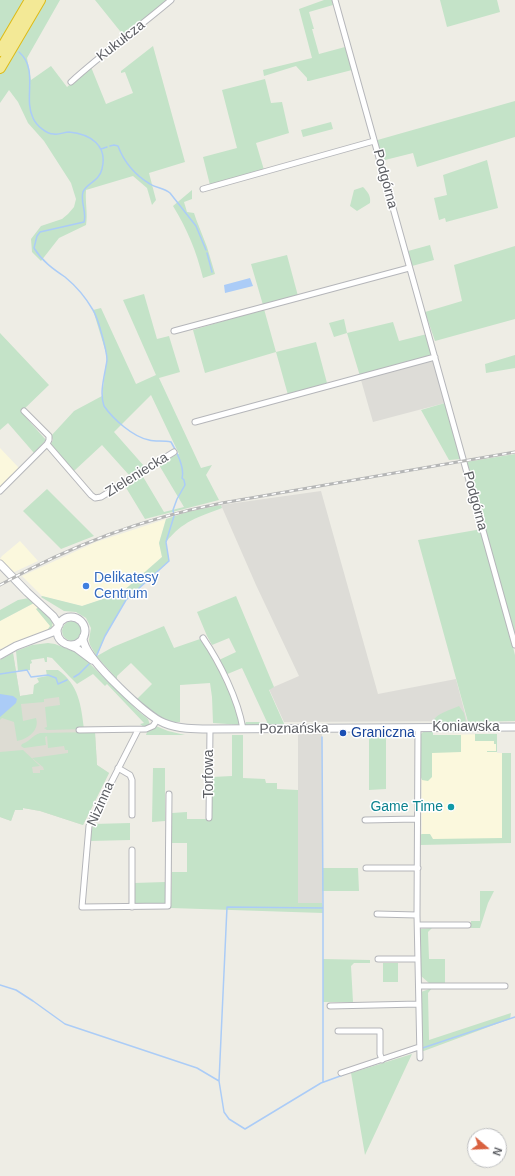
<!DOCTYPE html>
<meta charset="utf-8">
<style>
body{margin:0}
#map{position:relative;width:515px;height:1176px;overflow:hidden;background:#eeede5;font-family:Helvetica,sans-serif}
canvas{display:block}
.north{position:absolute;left:467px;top:1128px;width:40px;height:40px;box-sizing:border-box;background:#fff;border:1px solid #bebfc1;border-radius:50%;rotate:109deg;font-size:11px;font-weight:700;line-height:16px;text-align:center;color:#5d5f64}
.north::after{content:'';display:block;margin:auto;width:14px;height:18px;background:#d9613f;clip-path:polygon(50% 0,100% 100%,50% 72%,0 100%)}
</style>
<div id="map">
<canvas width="515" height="1176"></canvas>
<div class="north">N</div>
</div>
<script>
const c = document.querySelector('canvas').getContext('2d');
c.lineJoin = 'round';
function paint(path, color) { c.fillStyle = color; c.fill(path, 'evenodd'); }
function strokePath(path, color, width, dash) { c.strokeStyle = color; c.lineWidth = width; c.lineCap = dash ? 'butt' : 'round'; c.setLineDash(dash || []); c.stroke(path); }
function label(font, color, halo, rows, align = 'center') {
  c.font = font + ' Helvetica,sans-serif'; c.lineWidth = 3; c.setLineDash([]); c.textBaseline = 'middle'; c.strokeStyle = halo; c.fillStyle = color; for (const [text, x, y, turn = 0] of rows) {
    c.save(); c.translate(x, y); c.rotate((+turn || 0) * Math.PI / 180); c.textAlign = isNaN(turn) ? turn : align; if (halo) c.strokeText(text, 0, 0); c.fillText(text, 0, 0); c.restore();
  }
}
paint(new Path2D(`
 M0 448 19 468 0 487Z
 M166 519 159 543 162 557 121 593 82 606 42 596 22 576 96 542Z
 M20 541 38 561 10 574 0 564V559L2 556Z
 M38 601 58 627 3 653 0 648V621Z
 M497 734V753H511V843L422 844 421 748 433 735Z`), '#fbf8dd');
paint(new Path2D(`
 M431 361 433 362 445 403 373 422 361 380Z
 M321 491 378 694 456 679 467 721 284 722 269 689 299 676 256 585 221 505Z
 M298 734H322V903H298Z`), '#dddcd7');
paint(new Path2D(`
 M13 653 20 696 58 690 70 714 71 729H85L95 732 97 765 109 773 83 825 40 811 23 808V810H15L11 821 0 817V660Z`), '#dddcd3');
paint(new Path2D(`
 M0 0H60L27 58 31 80 51 66 67 87 91 67 106 104 133 93 125 72 121 73V71L153 46 185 162 149 173 156 200 152 205 147 188 133 176 86 190C85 202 88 214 86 225L59 238 41 261 32 252 31 239 41 226 62 219 68 214 74 207 76 199 71 183 44 141 28 123 18 102 9 90 0 103Z
 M95 0H166L124 36Z
 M324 0H332L333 5 309 12 314 29H312L319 54 345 47 352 70 309 81H307V78L296 66 264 76 263 70 312 58 299 9Z
 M440 0H497L500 12 447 27Z
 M265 79 271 103 282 102 289 133 256 143 264 170 210 185 203 157 237 148 222 90Z
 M515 101V137L417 167 413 153 385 160 384 163 382 155H378L374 141Z
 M331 122 333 129 303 137 301 130Z
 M487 160 498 208 446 222 445 218 439 220 434 198 447 195 443 175Z
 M363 187C368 192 371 196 370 203L357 211 350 206 354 190Z
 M192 190V199L184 202 187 212 194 213 196 219 207 247 215 274 203 278C196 250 188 231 173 206Z
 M430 245 434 260 412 266 408 251Z
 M515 246V319L435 341 425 312 462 301 454 265Z
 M287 255 298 296 263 305 251 264Z
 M144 294 157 339 169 336 180 372 159 378 201 468 212 465 206 475 219 500 145 519 125 486 142 475 164 512 184 507 159 465 177 454H179L151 395 114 432 144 466 129 475 102 445 74 471 51 444 53 440 51 436 74 411 102 396 107 356 93 310 101 308 136 384 156 375 123 300Z
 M264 309 276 352 316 342 327 383 288 395 276 352 205 373 193 330Z
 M344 319 347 333 393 322 399 341 427 334 433 356 360 376 347 333 334 337 329 323Z
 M0 333 49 385 21 412 46 440 34 453 8 423 0 430Z
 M515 355V368L486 373 485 364Z
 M445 403 462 459 449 460 421 410Z
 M515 454V640L507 624 515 655V721L468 722 418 540 482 529 466 462Z
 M47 489 94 536 61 549 23 511Z
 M221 505 222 508C198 517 183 521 166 542L169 561 126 600 105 636 97 656 113 647 164 626 174 648 203 638 226 684 242 725 213 723 212 697 210 683 180 685V722C161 723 151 711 137 699L152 684 131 663 117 676V679L97 657 90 645 89 640 91 628 86 618 76 612 64 611 41 597 42 596 82 606 121 593 162 557 159 543 166 519 187 512Z
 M236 596 274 687 269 690 285 726H244L246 722H267L242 668 225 675 219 660 236 652 229 638 212 645 207 636 197 612Z
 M29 598 34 603 0 621V610L18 600Z
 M39 607 53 622 52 627 46 632 50 626 36 609Z
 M62 631a10 10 0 1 1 20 0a10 10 0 1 1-20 0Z
 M48 643 55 644 80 654 137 710 148 719 150 725 144 727 140 724 144 723 107 684 105 686 93 674 77 684 69 676 52 658 47 657V662H45L44 658 31 660 32 663 30 664V670L18 671 16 651 32 645Z
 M13 653 20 696 33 694 34 685 39 682 37 678 47 676 46 670H58C79 685 81 705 84 729L47 730 44 728 47 727 45 707 60 705 59 697 44 699V702L21 704 23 721 36 718C40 730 28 739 17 741L14 722 2 718 0 720V660Z
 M459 706 464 713 466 722H432C437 713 450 710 459 706Z
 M156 726 168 731 185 735H146L147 732Z
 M95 732 97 765 109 773 83 825 40 811 23 808V810H15L11 821 0 817V752L23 750 40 766 32 767 33 773H40V770H44L43 767 32 758 68 753V750H65L64 746 48 748 47 736 45 737 46 745 24 748 21 746 22 744C29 742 33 735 40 733Z
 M423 732H433V735H461V752L432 753V777L428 781 422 780 419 773 421 734Z
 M475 734H497V752H487V751H496V744H494V741H475Z
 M232 735H243V778L265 779 266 783H277V789L298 790V903H322L323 913 171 908 172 872H187V843H172V813L187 812V819H211L212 777 232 776Z
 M386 736V789L369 790V737Z
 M502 753H511V843L420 845 419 835 422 834H430L433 839 502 838Z
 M153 768H165V821L152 822Z
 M130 823V840L90 841 93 824Z
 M322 868H358L359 891H322Z
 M165 882V904L137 905 134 902V883Z
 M480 891H494L488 903 480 928H471V921H480Z
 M432 928 428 932 429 959H445V983H429L421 976 419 929Z
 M323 959 370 960V963H354L351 966 353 1002H323Z
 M383 963H398V982H383Z
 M432 988 428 993 429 1040 511 1013 510 1019 421 1052V992Z
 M412 1054 365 1155 351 1073Z`), '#c4e3c8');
paint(new Path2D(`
 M250 278 253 286 225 293 224 285Z
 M0 694 13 696 17 699 16 703 0 717Z`), '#abccf7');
strokePath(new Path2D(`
 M19 52C39 69 23 98 33 118 36 125 46 134 54 134 59 135 64 132 69 132 90 134 108 145 102 169 99 182 86 183 83 192 80 202 87 212 84 222L40 232 37 236 34 248C42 261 53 269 65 277 76 286 86 298 93 310 98 318 107 351 107 360 105 375 99 392 104 406 113 419 133 437 149 440 156 442 163 440 171 442 176 450 185 468 182 478L184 480 185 485 177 499 173 510 174 516 166 542 169 561 126 600 105 636 96 657
 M110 146 114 145 118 146C124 162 135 175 150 184 156 188 164 188 170 193L196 226 206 250
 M101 149 107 147
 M207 253 212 272
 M0 674 27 670 31 677 48 675 56 678 58 684 67 680
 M74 677 79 674 89 664
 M322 737 323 908 227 907 219 1081 224 1112 229 1119 245 1129 321 1083 343 1075
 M323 908V1082
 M0 985 16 990 33 1001 65 1024 197 1068 219 1081
 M366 1067 515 1017`), '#abccf7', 1.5);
const street = new Path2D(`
 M335 0 515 645
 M71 82C103 53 138 28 171 0
 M203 189 374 141
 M174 331 409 268
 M24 411 49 436V440L47 444
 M195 422 435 357
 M0 491 47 444 91 495 95 498 101 497 174 452
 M203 638C220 663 238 699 243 729
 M418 728 417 915 420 1058
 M79 730 146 729 153 726 157 720
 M138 730 89 826 82 907 168 906 169 794
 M118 768 130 775 132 780V815
 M209 818 210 729
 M365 820 417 819
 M366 868H418
 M132 907V850
 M377 914 417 915
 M418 925H468
 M378 959H418
 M419 986H505
 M330 1006 419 1004
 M338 1031H380V1054L382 1060
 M341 1073 419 1047`);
const secondary = new Path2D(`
 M0 564 27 592 53 616 59 625
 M57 631a14 14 0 1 1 28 0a14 14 0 1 1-28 0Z
 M83 637C83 639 83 641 84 643 89 661 146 716 164 723 179 729 194 729 210 729L515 727
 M69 645 76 648 92 660
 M0 655 16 646 53 632 58 627`);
const highway = new Path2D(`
 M0 51 30 0
 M0 68 40 0`);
strokePath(street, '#b5b6ba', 7);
strokePath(secondary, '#b6b8bd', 9);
strokePath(highway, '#debb15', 12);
strokePath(street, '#fff', 5);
strokePath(secondary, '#fff', 7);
strokePath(highway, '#f3e996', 10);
const rail = new Path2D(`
 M0 585C72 545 141 519 222 503L515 452`);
strokePath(rail, '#b5b6b6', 3);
strokePath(rail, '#fff', 1.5, [4.5]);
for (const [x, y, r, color] of [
 [86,586,4,"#3f7fe0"],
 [343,733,4,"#1a4fb4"],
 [451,807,4,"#0f9aa8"]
]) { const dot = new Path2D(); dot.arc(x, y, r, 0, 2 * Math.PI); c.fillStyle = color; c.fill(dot); strokePath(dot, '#fff', 1.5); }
label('14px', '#5d5f64', '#fff', [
 ["Kukułcza",121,41,-38],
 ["Podgórna",385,179,75],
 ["Zieleniecka",137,475,-32],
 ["Podgórna",475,501,75],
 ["Koniawska",466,727],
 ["Poznańska",294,729,-1],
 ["Torfowa",209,774,-90],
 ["Nizinna",101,804,-66]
]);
label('14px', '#366cbe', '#fff', [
 ["Delikatesy",94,578],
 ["Centrum",94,594]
], 'left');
label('14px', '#164399', '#fff', [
 ["Graniczna",351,733]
], 'left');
label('14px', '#0d838f', '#fff', [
 ["Game Time",443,807]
], 'right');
</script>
